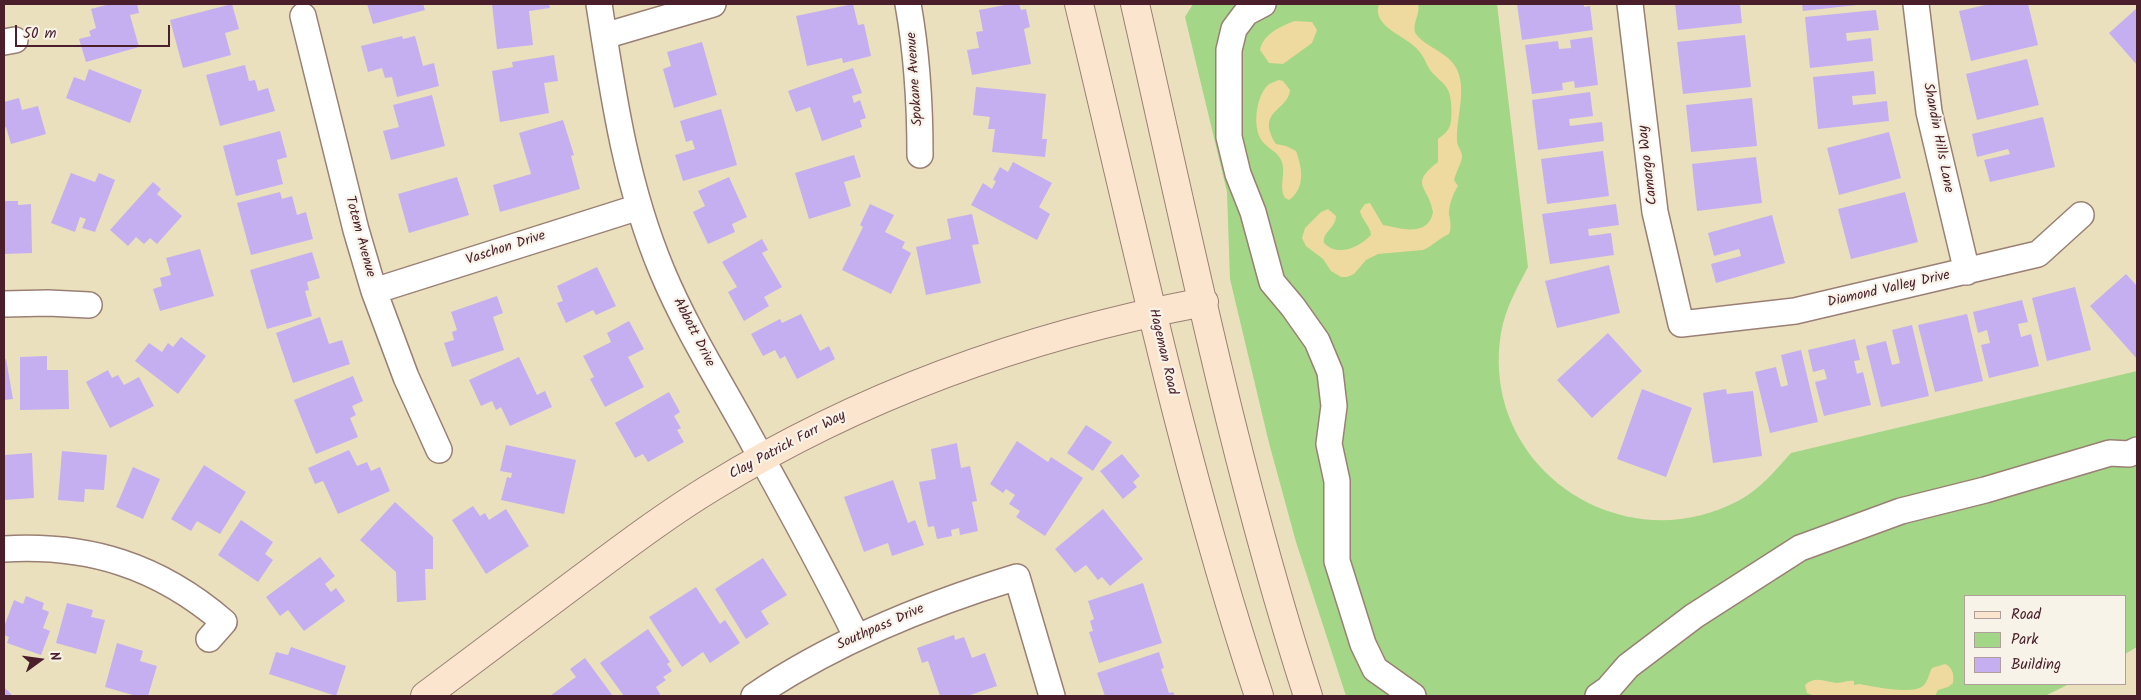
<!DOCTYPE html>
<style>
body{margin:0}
#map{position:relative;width:2141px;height:700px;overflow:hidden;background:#eae0be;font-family:Kalam,sans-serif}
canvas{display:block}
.frame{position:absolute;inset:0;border:5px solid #4a1f2b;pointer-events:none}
.legend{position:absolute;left:1964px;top:595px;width:162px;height:90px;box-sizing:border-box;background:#f7f3e8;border:1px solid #b29e9c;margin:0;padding:6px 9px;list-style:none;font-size:15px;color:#4a1f2b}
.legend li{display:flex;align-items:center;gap:10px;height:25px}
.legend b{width:25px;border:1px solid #b29e9c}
.north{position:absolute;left:15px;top:635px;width:50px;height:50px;-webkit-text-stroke:4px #f7f3e8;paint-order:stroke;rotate:76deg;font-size:14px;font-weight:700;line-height:20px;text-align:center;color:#4a1f2b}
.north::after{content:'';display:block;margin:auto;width:18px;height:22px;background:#4a1f2b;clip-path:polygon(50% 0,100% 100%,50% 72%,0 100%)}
.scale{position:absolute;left:15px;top:25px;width:155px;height:22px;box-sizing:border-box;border:2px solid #4a1f2b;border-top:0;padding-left:6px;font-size:15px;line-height:18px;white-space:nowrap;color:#4a1f2b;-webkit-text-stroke:4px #f7f3e8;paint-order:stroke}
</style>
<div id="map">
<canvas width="2141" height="700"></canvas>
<div class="frame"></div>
<ul class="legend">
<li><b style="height:6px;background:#fbe5cf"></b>Road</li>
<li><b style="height:14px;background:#a3d686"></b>Park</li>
<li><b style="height:14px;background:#c5aff0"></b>Building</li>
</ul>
<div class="north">N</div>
<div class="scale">50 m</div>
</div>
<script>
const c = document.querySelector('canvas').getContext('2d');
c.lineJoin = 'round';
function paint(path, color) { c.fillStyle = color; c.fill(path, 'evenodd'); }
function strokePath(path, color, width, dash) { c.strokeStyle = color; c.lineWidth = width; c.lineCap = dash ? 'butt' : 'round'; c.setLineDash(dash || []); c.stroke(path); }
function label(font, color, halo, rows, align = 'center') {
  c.font = font + ' Kalam,sans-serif'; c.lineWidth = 4.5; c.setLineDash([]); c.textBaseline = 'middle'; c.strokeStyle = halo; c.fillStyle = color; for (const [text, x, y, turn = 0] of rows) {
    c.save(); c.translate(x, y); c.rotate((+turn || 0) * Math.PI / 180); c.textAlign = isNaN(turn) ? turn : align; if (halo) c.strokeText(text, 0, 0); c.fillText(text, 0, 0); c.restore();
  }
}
paint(new Path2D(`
 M1193 4H1497L1528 267C1517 288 1505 309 1501 333 1479 466 1620 563 1738 501 1759 490 1775 471 1791 453L2137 371V647L2125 654V596H1965V684H2069L2045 696H1346L1296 542 1269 443 1230 279 1227 192 1185 17Z`), '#a3d686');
paint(new Path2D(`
 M1379 4H1418C1421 14 1411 24 1416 34 1422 44 1443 51 1452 62 1470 83 1456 115 1457 140 1457 147 1463 152 1462 158 1460 166 1456 172 1454 180L1458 186C1453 194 1449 204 1449 214 1450 221 1452 227 1449 234 1439 238 1433 246 1423 250L1378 254 1366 260 1354 274 1347 277H1341L1331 271 1323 259 1306 246 1302 238 1305 228 1321 212 1328 209 1336 216C1336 228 1322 232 1324 243 1338 257 1358 248 1371 235 1370 225 1362 221 1360 211L1365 204 1370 203 1383 225C1400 228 1428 238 1433 212 1429 186 1408 185 1438 162V139C1442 136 1447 132 1449 128 1453 122 1452 97 1448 90 1444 82 1435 77 1430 70 1426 63 1423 55 1418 50 1407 36 1371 27 1379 4Z
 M1294 21 1312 22 1317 30 1312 43 1283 64 1269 63 1260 50C1263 34 1280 27 1294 21Z
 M1279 80 1283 81 1290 90C1288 111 1255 111 1276 144L1286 146 1296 151C1302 167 1306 188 1289 200L1285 198C1278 186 1287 172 1281 160 1278 152 1267 148 1262 141 1252 128 1256 96 1268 85 1271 83 1275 81 1279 80Z
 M1945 664C1953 668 1954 674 1953 683L1948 687 1938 690 1935 696H1815L1807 693 1805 685C1815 675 1826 682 1837 683 1843 683 1848 680 1854 681V685L1859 684C1872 686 1914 696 1924 685 1928 681 1929 673 1932 668Z`), '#eeda9e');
paint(new Path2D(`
 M110 4H137L139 13 130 15 139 47 86 62 79 39 91 36 89 31 96 28 91 9Z
 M232 4 239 29 225 33 231 55 183 68 170 20Z
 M367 4H423L425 10 373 24Z
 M492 4H549L550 8 529 11 533 45 497 49Z
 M853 4 858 25 864 24 871 56 843 63 842 58 807 66 796 16Z
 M1010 4H1019L1021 10 1026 9 1030 27 1024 29 1031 64 972 75 967 50 979 48 976 32 983 31 979 10Z
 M1517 4H1584V7L1590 6 1593 30 1522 40Z
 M1675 4H1740L1742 23 1678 30Z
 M1802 4H1857V5L1803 11Z
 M1990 4H2028L2038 45 1971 61 1959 11Z
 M2137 8V65L2109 33Z
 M1876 10 1879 30 1846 33 1847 41 1871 38 1873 61 1810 68 1805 17Z
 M1745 35 1751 87 1683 94 1677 42Z
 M402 36 403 39 415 36 423 66 434 63 439 86 397 97 392 77 385 78 382 68 368 72 361 46Z
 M1592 37 1598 85 1575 88 1574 81 1562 83 1563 90 1532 94 1525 45 1558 41 1559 49 1571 48 1570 40Z
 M702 42 717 95 674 108 663 69 671 66 667 52Z
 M554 55 558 81 544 83 549 113 500 122 492 71 513 67 512 62Z
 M2027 59 2039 105 1977 120 1966 74Z
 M245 65 249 81 255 80 258 91 268 88 275 111 220 126 206 75Z
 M853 68 862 93 852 96 854 103 860 100 866 118 860 120 862 127 822 141 810 107 796 112 788 91Z
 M89 69 142 90 130 123 66 98 74 77 85 81Z
 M1874 71 1876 94 1852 96 1853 105 1887 101 1889 121 1818 129 1813 77Z
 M976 87 1046 94 1042 139H1047L1045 157 992 152 995 129H988L990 117 973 115Z
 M1590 92 1593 116 1569 119 1570 126 1602 122 1604 141 1538 150 1532 100Z
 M432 95 445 146 391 160 383 131 399 127 393 105Z
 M19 98 22 110 38 106 46 134 11 144 6 127 4 128V102Z
 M1752 98 1757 146 1691 152 1686 105Z
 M721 109 737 165 683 181 675 155 695 149 692 140 686 142 680 121Z
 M2043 117 2055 167 1990 182 1984 160 2010 154 2008 149 1977 157 1972 134Z
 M563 120 574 155 571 156 580 189 500 212 493 185 531 174 519 133Z
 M280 131 287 157 277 160 283 184 236 196 223 146Z
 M1889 132 1901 178 1839 195 1827 148Z
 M1603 151 1609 196 1547 204 1541 159Z
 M854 155 861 177 844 182 851 206 809 219 795 173Z
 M1756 157 1762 203 1697 211 1692 164Z
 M1013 162 1052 183 1039 207 1050 214 1037 240 971 205 983 183 992 189 996 181 993 180 1000 167 1008 172Z
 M71 173 95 182 99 173 115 180 95 232 82 228 86 219 80 217 75 232 51 223Z
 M457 177 469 215 409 233 398 194Z
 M729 177 747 217 732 224 735 232 708 244 693 212 705 206 698 191Z
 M153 182 161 189 157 194 182 216 157 244 150 238 144 244 136 237 128 246 110 230Z
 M280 192 282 199 292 196 297 215 306 212 313 239 251 255 237 203Z
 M1905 192 1918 242 1851 259 1838 209Z
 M4 201H18V205L31 204 32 253 4 254Z
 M870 204 894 215 885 232 905 242 902 248 911 253 891 294 842 270 863 227 860 225Z
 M1616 204 1619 225 1588 229 1589 236 1611 233 1614 255 1550 264 1542 214Z
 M972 214 979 244 972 245 981 283 926 295 916 247 951 239 947 219Z
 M1772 215 1785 263 1716 283 1711 264 1741 256 1739 249 1714 256 1708 233Z
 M762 239 768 250 762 253 782 287 764 297 769 306 744 321 728 292 737 287 722 262Z
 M200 249 214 296 160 311 153 289 162 286 160 278 171 275 166 258Z
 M312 252 320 278 307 282 309 290 305 291 312 316 267 329 250 270Z
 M1609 265 1620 313 1557 328 1545 281Z
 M597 267 616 306 596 315 593 310 566 323 557 303 563 301 557 286Z
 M2126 274 2137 286V359L2090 306Z
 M2075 287 2091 350 2047 361 2032 298Z
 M497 296 503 313 493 317 504 350 452 367 444 343 454 340 452 332 457 330 451 312Z
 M2022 300 2028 322 2018 324 2021 337 2031 334 2039 366 1989 378 1981 345 1990 343 1987 330 1978 333 1973 312Z
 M801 314 820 351 829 346 835 359 797 379 785 356 780 359 775 350 763 356 751 334 780 319 782 323Z
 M1967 314 1983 381 1935 392 1918 325Z
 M320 317 329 344 342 340 350 364 293 383 276 333Z
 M629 321 644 349 628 357 644 387 605 407 590 379 594 377 583 356 611 342 607 333Z
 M1912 325 1929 396 1881 407 1866 346 1886 341 1892 365 1900 363 1892 330Z
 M1608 333 1642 371 1592 418 1557 380Z
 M181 337 206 356 178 394 135 361 149 343 162 352 168 343 173 347Z
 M1855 339 1860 360 1854 361 1857 374 1863 372 1871 405 1824 416 1815 382 1827 379 1824 369 1813 372 1808 350Z
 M1801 350 1818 422 1770 433 1755 372 1776 367 1781 387 1788 385 1781 355Z
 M47 356V370H68L69 409 20 410V357Z
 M519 357 537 395 545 391 552 407 510 426 501 407 496 410 492 401 481 406 469 380Z
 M6 359 13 399 4 400V360Z
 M108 370 112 378 118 375 124 385 139 377 154 406 110 428 86 382Z
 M353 376 363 401 352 406 356 415 350 418 358 437 316 454 294 400Z
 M1642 389 1692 408 1666 477 1617 459Z
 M1726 389 1727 394 1753 391 1762 456 1713 463 1703 393Z
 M669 392 680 412 674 416 681 428 677 430 684 442 648 462 643 454 635 458 615 423Z
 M1086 425 1112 442 1093 471 1067 453Z
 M1017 441 1048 462 1051 457 1083 478 1045 536 1016 517 1020 511 1009 504 1015 495 1006 489 1003 493 990 484Z
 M957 443 961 468 970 466 977 501 972 502 978 531 960 535 959 528 951 530 952 536 937 539 934 526 928 527 919 482 936 479 931 449Z
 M506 445 576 460 564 514 501 500 507 477 511 478 512 473 500 471Z
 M349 450 357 466 367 462 371 471 380 467 390 491 338 514 323 481 315 484 308 468Z
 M62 451 107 455 104 490 85 489 84 502 58 500Z
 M32 453 34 498 4 500V455Z
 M1122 454 1140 476 1133 482 1137 487 1123 499 1100 471Z
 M204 465 246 492 220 534 197 521 191 531 171 519Z
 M133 467 160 479 143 519 116 507Z
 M893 480 908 523 915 520 924 545 892 556 888 543 864 552 844 497Z
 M395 502 433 537V569H425L426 600 397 602 396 572 360 540Z
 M473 506 480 516 485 513 489 520 506 509 529 546 486 574 452 520Z
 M1103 509 1143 559 1110 586 1102 577 1098 580 1086 565 1075 573 1055 549Z
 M241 520 273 542 265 554 273 560 258 582 218 555Z
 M320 557 335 576 325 584 331 592 336 588 345 601 304 631 288 610 280 616 266 597Z
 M763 558 787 595 761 611 769 624 746 639 715 589Z
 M1143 583 1162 643 1099 663 1089 632 1093 631 1090 621 1094 619 1088 601Z
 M696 587 720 624 725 620 740 643 710 663 703 652 682 667 649 617Z
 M26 596 44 603 42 609 49 612 43 628 50 631 41 655 7 643 9 637 4 635V627L14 600 23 604Z
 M67 603 93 610 91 617 105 620 96 654 56 643Z
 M648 629 670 662 667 664 672 671 663 677 666 680 656 687 661 696H624L600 663Z
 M954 635 955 640 964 637 972 658 985 653 997 686 967 696H940L928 661 922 663 917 648Z
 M117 643 143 651 140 661 157 666 148 696H136L105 687Z
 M291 647 346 666 336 696 269 674 276 652 288 655Z
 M1159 652 1164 668 1161 669 1169 693 1173 692 1175 696H1105L1097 673Z
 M585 658 613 696H550L576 677 570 669Z
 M4 687 13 696H4Z`), '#c5aff0');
const street = new Path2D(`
 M599 4C613 95 626 185 662 271 685 326 716 376 745 428 783 497 822 566 857 638
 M908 4C917 54 920 103 920 155
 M1263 4 1246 13 1234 29 1229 50V137L1238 174 1253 212 1272 282 1293 307 1317 341 1330 372 1334 406 1329 444 1337 481V561L1363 644 1375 669 1413 696
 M1630 4 1655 212 1681 324 1795 311 2038 254 2081 215
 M1916 4 1929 112 1967 272
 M303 16 356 230 374 291 406 377 439 450
 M604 36 713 4
 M4 42 15 40
 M374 291 639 207
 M4 304 48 303 89 305
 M4 549C89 544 159 566 224 622L209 639
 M754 696C834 642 925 605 1017 577L1052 696
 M1598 696 1608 689 1628 666 1694 616 1800 548 1901 511 1985 490 2110 453 2129 454 2137 450`);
const secondary = new Path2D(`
 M1079 4C1135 236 1184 470 1259 696
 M1135 4C1188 236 1235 470 1308 696
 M425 696C477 657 529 618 581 579 624 547 666 515 712 487 863 394 1029 335 1204 302`);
strokePath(street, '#9a8074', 28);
strokePath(secondary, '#9a8074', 30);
strokePath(street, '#fff', 25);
strokePath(secondary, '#fbe5cf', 28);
label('14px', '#4a1f2b', '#f7f3e8', [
 ["Spokane Avenue",916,79,-94],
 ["Shandin Hills Lane",1937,138,79],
 ["Camargo Way",1649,165,-97],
 ["Totem Avenue",359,237,75],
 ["Vaschon Drive",506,249,-18],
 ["Diamond Valley Drive",1889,290,-13],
 ["Abbott Drive",693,333,63],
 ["Hageman Road",1162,352,77],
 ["Clay Patrick Farr Way",788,446,-28],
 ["Southpass Drive",881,628,-24]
]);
</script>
